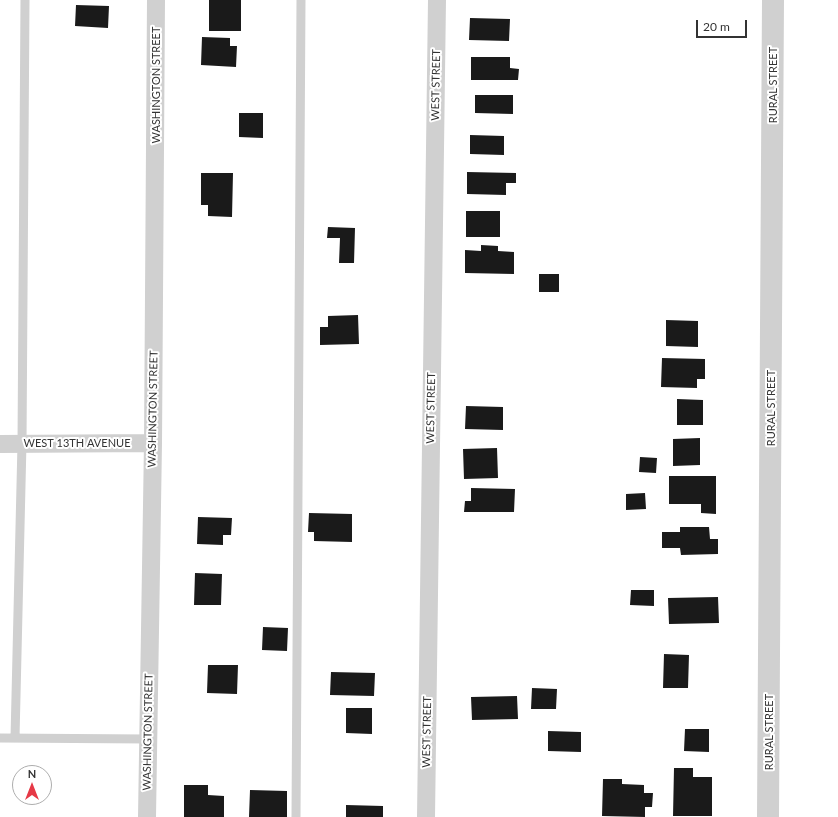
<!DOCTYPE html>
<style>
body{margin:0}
#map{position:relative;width:838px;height:817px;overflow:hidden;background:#fff;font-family:Lato,sans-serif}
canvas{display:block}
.north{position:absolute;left:12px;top:765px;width:40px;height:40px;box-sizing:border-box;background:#fff;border:1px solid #adadad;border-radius:50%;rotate:0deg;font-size:11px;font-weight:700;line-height:16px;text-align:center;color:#333}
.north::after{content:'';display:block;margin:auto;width:14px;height:18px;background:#e63946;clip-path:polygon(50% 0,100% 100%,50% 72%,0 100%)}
.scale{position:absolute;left:696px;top:20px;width:51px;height:18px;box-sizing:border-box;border:2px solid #333;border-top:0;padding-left:5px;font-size:12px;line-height:14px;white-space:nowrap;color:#333;-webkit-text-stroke:3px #fff;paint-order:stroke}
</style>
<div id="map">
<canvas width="838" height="817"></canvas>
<div class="north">N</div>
<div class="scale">20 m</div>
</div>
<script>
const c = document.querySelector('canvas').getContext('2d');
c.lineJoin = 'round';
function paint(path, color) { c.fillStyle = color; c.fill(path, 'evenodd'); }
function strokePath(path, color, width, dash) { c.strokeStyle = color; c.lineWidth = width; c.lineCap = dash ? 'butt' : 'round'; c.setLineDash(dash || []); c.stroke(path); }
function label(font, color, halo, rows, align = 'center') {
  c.font = font + ' Lato,sans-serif'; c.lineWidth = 4; c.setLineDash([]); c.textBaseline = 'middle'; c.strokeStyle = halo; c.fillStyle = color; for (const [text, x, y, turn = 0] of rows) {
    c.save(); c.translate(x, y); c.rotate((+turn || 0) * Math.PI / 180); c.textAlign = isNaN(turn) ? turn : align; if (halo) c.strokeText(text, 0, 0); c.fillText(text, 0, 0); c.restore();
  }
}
paint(new Path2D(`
 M209 0H241V31H209Z
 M76 5 109 6 108 28 75 26Z
 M470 18 510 19 509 41 469 40Z
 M202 37 230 38V46H237L236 67 201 65Z
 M471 57H510V68L519 69 518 80H471Z
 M475 95H513V114L475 113Z
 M239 113H263V138L239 137Z
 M470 135 504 136V155L470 154Z
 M467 172 516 173V183H506V195L467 194Z
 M201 173H233L232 217 208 216V205H201Z
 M466 211H500V237H466Z
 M328 227 355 228 354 263H339L340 238H327Z
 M481 245 498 246V251L514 252V274L465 273V250L481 251Z
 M539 274H559V292H539Z
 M358 315 359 344 320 345V327H328V316Z
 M666 320 698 321V347L666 346Z
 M662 358 705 359V379H697V388L661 387Z
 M677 399 703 400V425H677Z
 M466 406 503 407V430L465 429Z
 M700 438V465L673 466V439Z
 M497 448 498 478 464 479 463 449Z
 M640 457 657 458 656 473 639 472Z
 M669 476H716V514L701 513V504H669Z
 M471 488 515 489 514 512H464L465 501H471Z
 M645 493 646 509 626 510V494Z
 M309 513 352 514V542L314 541V532H308Z
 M198 517 232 518 231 535H223V545L197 544Z
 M680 527H709L710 539H718V554L681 555 680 548H662V532H680Z
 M195 573 222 574 221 605H194Z
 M631 590H654V606L630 605Z
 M718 597 719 623 669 624 668 598Z
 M263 627 288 628 287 651 262 650Z
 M664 654 689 655 688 688H663Z
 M208 665H238L237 694 207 693Z
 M331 672 375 673 374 696 330 695Z
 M532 688 557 689 556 709H531Z
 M517 696 518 719 472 720 471 697Z
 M346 708H372V734L346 733Z
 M685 729H709V752L684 751Z
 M548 731 581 732V752L548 751Z
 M674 768H693V777H712V816H673Z
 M603 779H622V784L644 785V793H653L652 807H645V817L602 816Z
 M184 785H208V795L224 796V817H184Z
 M250 790 287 791V817H249Z
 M346 805 383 806V817H346Z`), '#1a1a1a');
strokePath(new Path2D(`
 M0 738 148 739
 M15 738 22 443 25 0
 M296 817 301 0`), '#d0d0d0', 9);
strokePath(new Path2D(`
 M0 444 153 443
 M147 817 153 443 156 0
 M426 817 437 0`), '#d0d0d0', 18);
strokePath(new Path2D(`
 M768 817 773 0`), '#d0d0d0', 22);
label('11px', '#333', '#fff', [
 ["WASHINGTON STREET",156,85,-90],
 ["WEST STREET",436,85,-89],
 ["RURAL STREET",773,85,-90],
 ["WEST STREET",431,408,-89],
 ["RURAL STREET",771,408,-90],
 ["WASHINGTON STREET",153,409,-89],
 ["WEST 13TH AVENUE",77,443],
 ["WASHINGTON STREET",148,732,-89],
 ["WEST STREET",427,732,-89],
 ["RURAL STREET",769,732,-90]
]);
</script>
